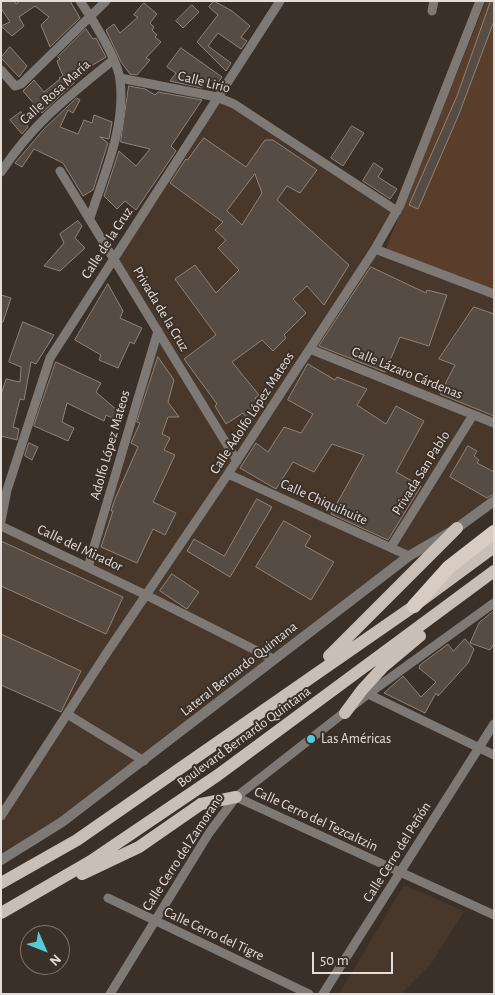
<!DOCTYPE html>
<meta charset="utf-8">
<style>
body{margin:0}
#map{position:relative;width:495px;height:995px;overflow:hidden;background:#3b3028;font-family:"Alegreya Sans",sans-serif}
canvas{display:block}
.frame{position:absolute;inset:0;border:2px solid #e4ddd8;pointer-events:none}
.north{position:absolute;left:20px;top:925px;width:50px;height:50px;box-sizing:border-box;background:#3b3028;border:1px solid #7f756e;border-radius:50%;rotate:134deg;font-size:14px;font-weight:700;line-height:20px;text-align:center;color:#e4ddd8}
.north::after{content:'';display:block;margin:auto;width:18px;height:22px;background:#54cadd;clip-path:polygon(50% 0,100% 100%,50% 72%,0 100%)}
.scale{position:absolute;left:312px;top:952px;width:81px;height:22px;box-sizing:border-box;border:2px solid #e4ddd8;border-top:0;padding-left:6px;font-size:15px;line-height:18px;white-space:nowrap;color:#e4ddd8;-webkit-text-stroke:4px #3b3028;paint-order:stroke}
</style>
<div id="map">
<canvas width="495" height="995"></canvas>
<div class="frame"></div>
<div class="north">N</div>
<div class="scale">50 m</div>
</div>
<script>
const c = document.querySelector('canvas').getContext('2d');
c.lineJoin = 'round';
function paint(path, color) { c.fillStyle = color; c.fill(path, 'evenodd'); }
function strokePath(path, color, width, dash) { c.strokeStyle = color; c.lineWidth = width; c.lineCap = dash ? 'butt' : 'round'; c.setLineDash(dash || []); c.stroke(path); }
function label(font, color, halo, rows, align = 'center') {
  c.font = font + ' "Alegreya Sans",sans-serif'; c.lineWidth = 4; c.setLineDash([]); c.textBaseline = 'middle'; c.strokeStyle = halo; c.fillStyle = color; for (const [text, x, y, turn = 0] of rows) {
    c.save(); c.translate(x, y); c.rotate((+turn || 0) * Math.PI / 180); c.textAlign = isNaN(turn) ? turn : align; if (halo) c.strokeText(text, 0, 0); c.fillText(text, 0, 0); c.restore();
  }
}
paint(new Path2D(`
 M217 97 397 211 376 249 494 294V501L409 556 144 761 1 860V816L66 714 1 673V526L88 567 158 331 114 258Z
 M404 885 464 911 431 964 401 994H339Z`), '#48382b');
paint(new Path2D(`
 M486 1H494V295L386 248Z`), '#593f2b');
const building = new Path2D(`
 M1 1H14L16 4 20 1H70L80 18 50 47 41 25 49 17 35 6 19 17 24 26 12 36 1 26 10 22 1 8Z
 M214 1 232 11 250 26 241 37 247 41 241 49 218 33 208 46 231 63 226 71 197 42 218 15 209 7Z
 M491 1H494V21L459 114 418 209 409 205 457 96Z
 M144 3 157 14 150 23 154 27 152 30 157 35 155 37 161 42 146 58 150 60 137 75 130 74 121 62 106 30 114 24 120 33 138 17 134 15Z
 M192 5 199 12 183 28 176 21Z
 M86 29 93 39 96 38 106 57 93 65 42 113 23 91 34 80 44 92 60 79 59 78 63 76 57 61 60 59 58 57Z
 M10 47 27 66 19 77 1 58Z
 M181 48 222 77 217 84 208 78 202 88 170 81 176 73 167 67Z
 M129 86 145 89 155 95 158 92 202 100 171 146 176 151 136 210 125 201 117 209 104 196 119 151 136 166 150 149 121 142Z
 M77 98 80 100 73 113 68 110 60 127 78 134 84 120 92 123 94 115 112 122 109 139 100 137 108 143 93 190 83 196 63 163 34 149 22 167 15 163 44 129Z
 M21 112 28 127 22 134 10 120Z
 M352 126 364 133 343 166 331 158Z
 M204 138 246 167 265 140H273L317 170 300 193 287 186 277 200 349 265 324 305 307 286 293 299 306 313 284 335 286 338 273 351 262 340 232 362 259 395 255 398 261 406 250 422 243 413 226 424 215 406 217 404 184 359 216 335 175 279 195 265 216 293 239 270 218 248 226 240 215 230 223 222 170 183 186 159 187 160ZM255 174 262 193 242 225 227 211Z
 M374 163 383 169 378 177 397 189 390 199 363 181Z
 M78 221 82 226 75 238 85 248 60 271 44 266 64 243 60 234Z
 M371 267 426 293 427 290 447 295 429 346 400 337 385 372 319 346Z
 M108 284 123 311 120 318 142 328 134 344 130 342 118 368 99 360 101 355 75 340Z
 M1 295 11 298 3 322H1Z
 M474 307 494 314V416L440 394 455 365 439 359Z
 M23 322 54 335 36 364 31 362 24 400 20 399 13 427 19 429 17 440 1 436V395L6 379 20 382 21 367 9 362Z
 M158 357 174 380 168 402 179 417H168L162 434 170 438 164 450 175 455 153 502 176 513 165 535 153 529 137 563 101 547 113 511H111L115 499 138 447 131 443 140 423 137 422Z
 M56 362 101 383 96 392 118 411 114 419 106 415 104 421 67 403 62 422 74 428 68 441 34 426Z
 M308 364 335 380 337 377 367 389 357 405 386 424 396 406 424 421 396 472 421 486 388 540 331 514 364 455 332 444 314 472 293 462 276 489 240 468 256 443 268 452 284 427 301 433 313 414 288 400Z
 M29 443 38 447 32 460 25 456Z
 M468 446 477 451 474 456 479 460 477 463 494 472V494L487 498 450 477Z
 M257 499 272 507 230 577 187 551 194 539 224 556Z
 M284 521 311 536 305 546 334 562 311 600 256 567Z
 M1 541 123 597 106 634 1 586Z
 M172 574 199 592 187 609 160 591Z
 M494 611V644L490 650 470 643 479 623Z
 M1 634 81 671 61 712 1 685Z
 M465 639 474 649 468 663 438 696 436 693 425 713 384 693 403 676 421 697 436 682 419 668 420 665 448 644 453 651Z`);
paint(building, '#574c43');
strokePath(building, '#8f8279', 1);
strokePath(new Path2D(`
 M80 1C92 18 118 60 120 80 126 127 104 174 90 218
 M432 11 434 1
 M1 70 15 86 21 84 106 1
 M120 78 217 97 234 104 397 211
 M60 171 237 461
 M1 172C34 122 68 97 113 60
 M375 249 494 294
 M310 349 494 423
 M228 474 409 556
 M1 521 7 490 50 358 280 1
 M1 526 146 595 273 659
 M391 547 473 415
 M88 567 158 331
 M368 694 494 755
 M67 714 144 761
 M236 797 494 915
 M1 816 108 651 228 474 375 249 400 205 480 1
 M108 898 309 994
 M110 994 209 833 236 797 368 694 494 603
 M323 994 494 724`), '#7f7975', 9);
strokePath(new Path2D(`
 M1 860 62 822 409 556 457 528 494 501`), '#7f7975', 10);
strokePath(new Path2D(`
 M329 656 457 528
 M345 713 362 690 383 667 420 636
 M82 874 139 847 201 804 236 797
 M1 883 77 840 414 606 494 547
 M1 913 91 861 218 775 494 571`), '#cabfb6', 12);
strokePath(new Path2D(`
 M414 606 449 567 494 532`), '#d9ccc3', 14);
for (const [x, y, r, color] of [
 [311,739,5,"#54cadd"]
]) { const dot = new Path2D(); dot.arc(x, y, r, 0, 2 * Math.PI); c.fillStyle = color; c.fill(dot); strokePath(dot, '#3b3028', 2); }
label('14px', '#e4ddd8', '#3b3028', [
 ["Calle Lirio",204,82,14],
 ["Calle Rosa María",55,92,-42],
 ["Calle de la Cruz",107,243,-57],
 ["Privada de la Cruz",161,309,59],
 ["Calle Lázaro Cárdenas",407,373,22],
 ["Calle Adolfo López Mateos",252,413,-57],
 ["Adolfo López Mateos",110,445,-74],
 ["Privada San Pablo",421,473,-58],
 ["Calle Chiquihuite",324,502,24],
 ["Calle del Mirador",80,548,25],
 ["Lateral Bernardo Quintana",239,669,-38],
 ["Boulevard Bernardo Quintana",244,737,-36],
 ["Calle Cerro del Tezcaltzin",316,819,25],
 ["Calle Cerro del Zamorano",183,852,-57],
 ["Calle Cerro del Peñón",397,852,-58],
 ["Calle Cerro del Tigre",214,934,25]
]);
label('14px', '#e4ddd8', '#3b3028', [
 ["Las Américas",321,739]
], 'left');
</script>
